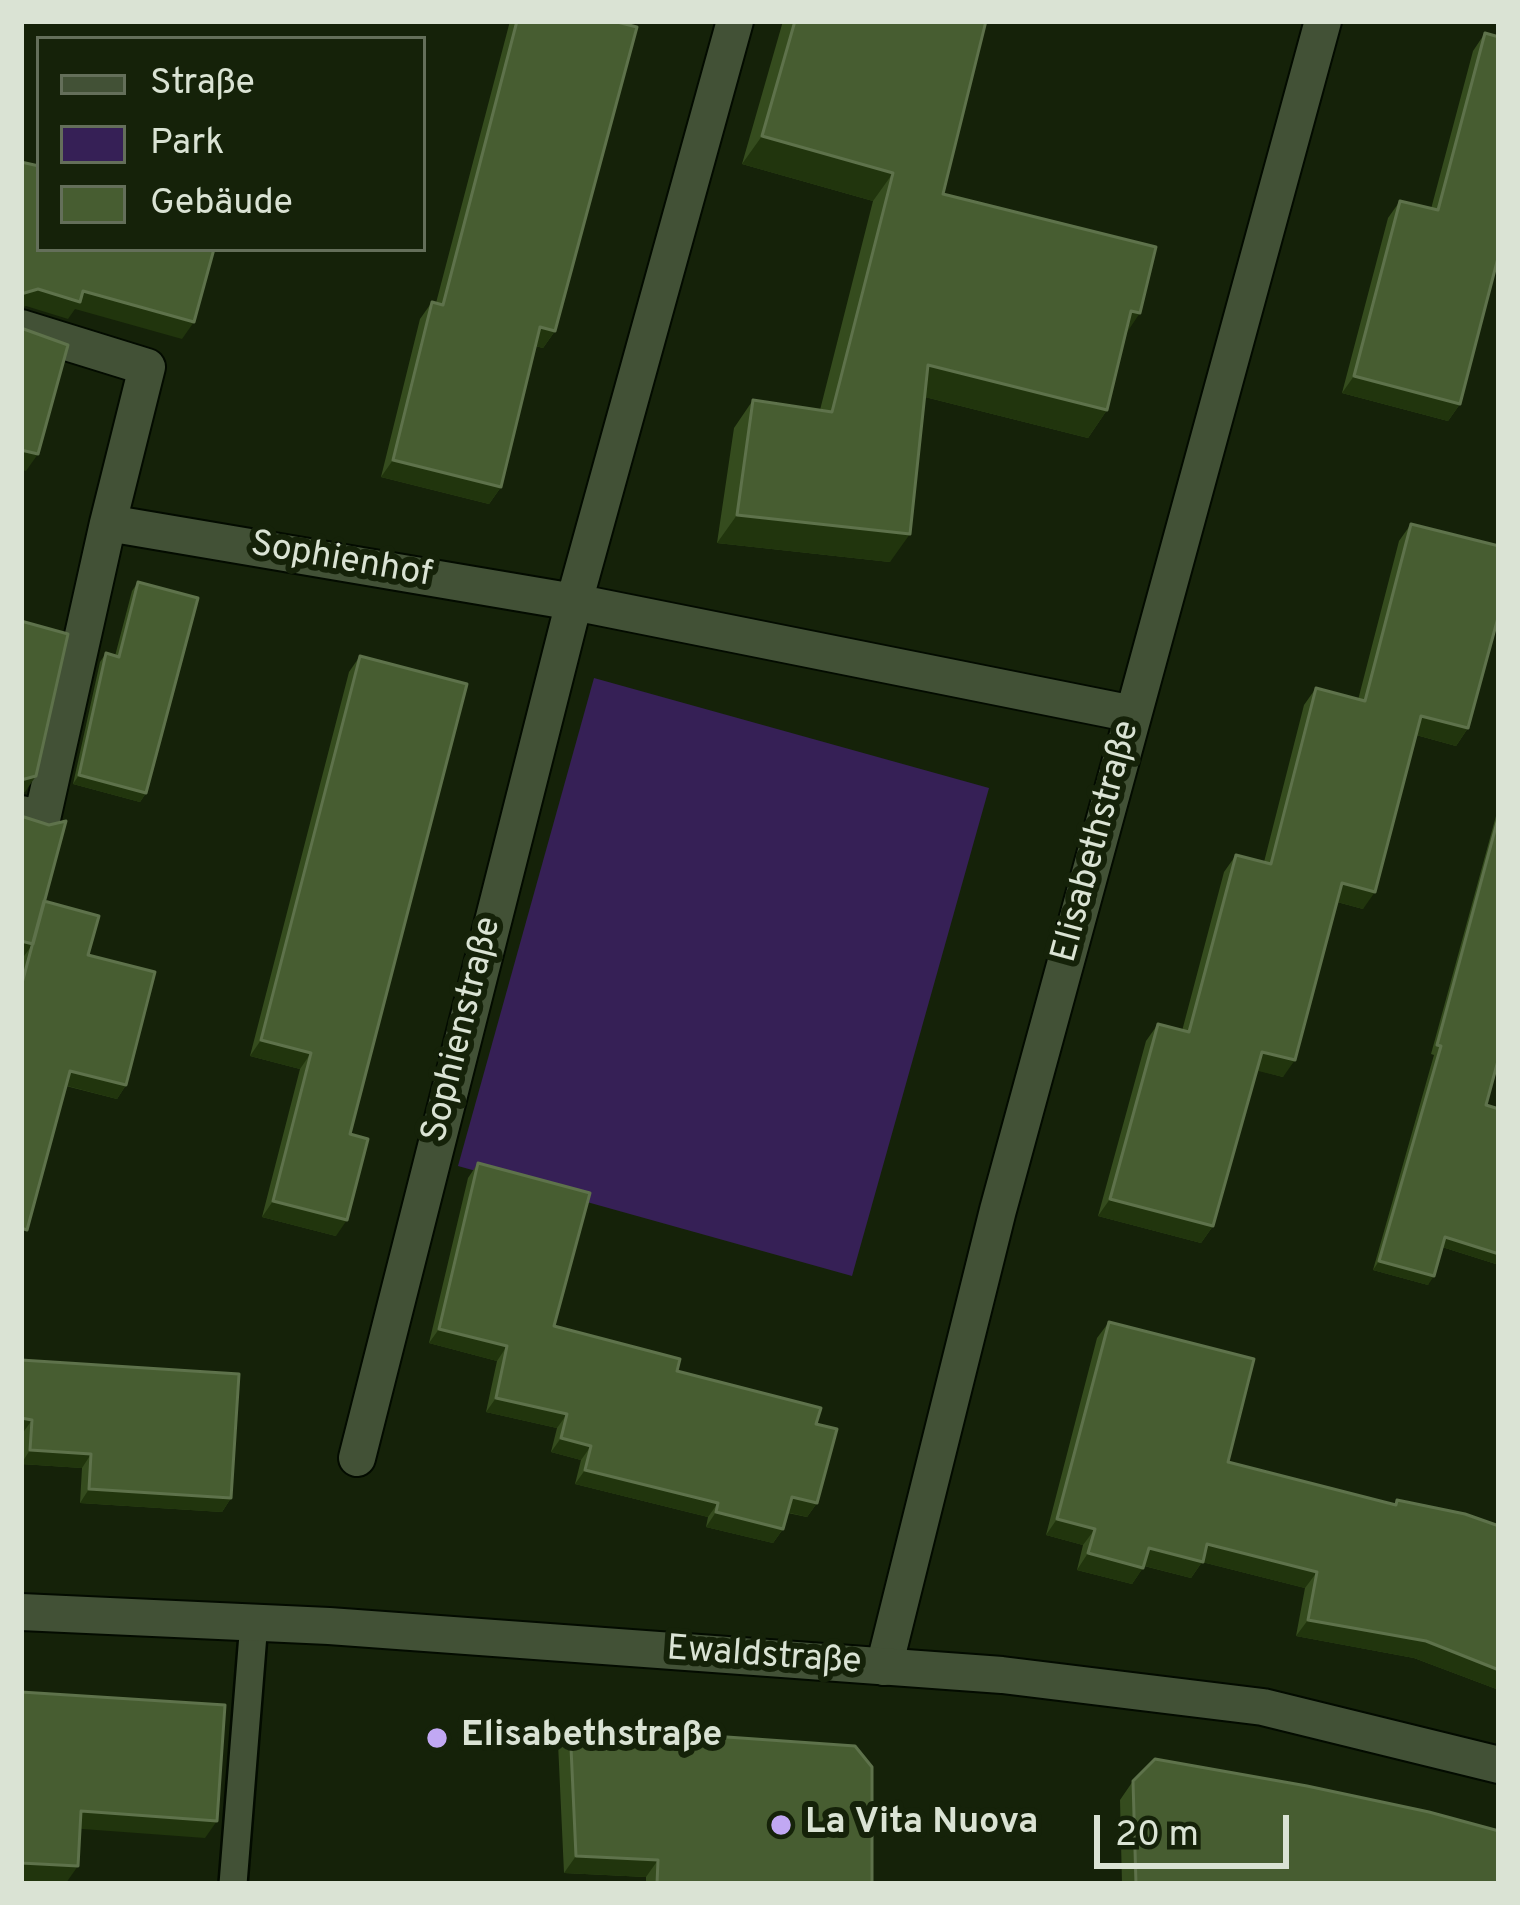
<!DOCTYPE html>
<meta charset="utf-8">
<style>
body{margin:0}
#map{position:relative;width:1520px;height:1905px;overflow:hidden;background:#152209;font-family:Overpass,sans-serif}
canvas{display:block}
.frame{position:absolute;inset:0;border:24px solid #dae3d4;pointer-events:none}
.legend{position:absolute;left:36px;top:36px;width:390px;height:216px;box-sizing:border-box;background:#152209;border:3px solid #646f5a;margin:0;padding:15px 21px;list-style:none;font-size:36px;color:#dae3d4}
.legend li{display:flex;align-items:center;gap:24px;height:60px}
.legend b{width:60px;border:3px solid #646f5a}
.scale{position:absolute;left:1094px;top:1815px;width:195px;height:54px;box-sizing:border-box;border:6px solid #dae3d4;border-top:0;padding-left:15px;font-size:36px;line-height:42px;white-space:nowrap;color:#dae3d4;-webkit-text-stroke:9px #152209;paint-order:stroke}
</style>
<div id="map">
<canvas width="1520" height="1905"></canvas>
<div class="frame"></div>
<ul class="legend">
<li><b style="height:15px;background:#425136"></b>Straße</li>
<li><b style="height:33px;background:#362056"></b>Park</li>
<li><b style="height:33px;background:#475d31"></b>Gebäude</li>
</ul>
<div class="scale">20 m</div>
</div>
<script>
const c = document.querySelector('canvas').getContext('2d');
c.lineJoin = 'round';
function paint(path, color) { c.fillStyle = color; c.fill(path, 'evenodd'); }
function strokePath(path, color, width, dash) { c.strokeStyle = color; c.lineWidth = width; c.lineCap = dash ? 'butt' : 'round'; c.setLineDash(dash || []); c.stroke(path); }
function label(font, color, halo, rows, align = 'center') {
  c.font = font + ' Overpass,sans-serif'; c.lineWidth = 12; c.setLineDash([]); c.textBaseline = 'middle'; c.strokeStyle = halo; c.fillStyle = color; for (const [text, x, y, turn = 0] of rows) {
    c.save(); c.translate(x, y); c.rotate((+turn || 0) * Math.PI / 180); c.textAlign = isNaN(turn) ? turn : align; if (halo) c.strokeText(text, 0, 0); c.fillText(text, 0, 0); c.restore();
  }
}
paint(new Path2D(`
 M594 678 989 788 852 1276 458 1166Z`), '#362056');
const service = new Path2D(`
 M233 1884 254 1622`);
const minor = new Path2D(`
 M735 21 574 602 1133 714
 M21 328 147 367 108 523 574 602 357 1458
 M21 814 42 819 108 523
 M884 1667 998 1210 1323 21`);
const secondary = new Path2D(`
 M21 1612 329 1626 1002 1675 1263 1707 1499 1765`);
strokePath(service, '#030b00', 32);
strokePath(minor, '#030b00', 40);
strokePath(secondary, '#030b00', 40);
strokePath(service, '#425136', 27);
strokePath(minor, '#425136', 36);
strokePath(secondary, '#425136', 36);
paint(new Path2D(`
 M510 21H613L555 331 543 348 535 346 501 487 489 504 381 477 420 319 432 302 436 303Z
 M783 21H986L943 194 1125 334 1107 410 1088 438 925 397 890 562 717 543 734 428 753 400 820 410 873 201 742 164Z
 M1485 33 1460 404 1448 421 1342 393 1388 218 1400 201 1431 209 1473 51Z
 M1411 524 1468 728 1456 746 1416 735 1363 909 1337 902 1283 1077 1257 1070 1213 1226 1201 1243 1098 1216 1146 1041 1158 1024 1182 1031 1224 872 1236 855 1264 862 1304 705 1316 688 1358 700 1399 541Z
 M138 582 146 793 140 802 73 784 100 662 106 653 115 656 132 591Z
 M360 656 350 1134 336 1236 262 1217 300 1069 250 1056 349 672Z
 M1499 805V1057L1486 1105 1499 1109V1265L1442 1247 1428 1285 1373 1270 1434 1055 1431 1054Z
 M44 901 88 955 126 1085 117 1099 66 1086 21 1238V965L23 957 21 960Z
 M478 1163 554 1326 816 1424 817 1503 807 1517 788 1513 783 1529 773 1543 706 1527 708 1517 575 1484 581 1460 551 1452 557 1428 486 1412 497 1361 429 1343 468 1178Z
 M1109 1322 1228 1462 1394 1505 1397 1500 1499 1526V1690L1414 1658 1296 1636 1305 1588 1202 1562 1191 1578 1144 1566 1132 1584 1077 1570 1083 1545 1046 1535 1097 1338Z
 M21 1360 231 1498 222 1512 80 1503 82 1468 21 1464Z
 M570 1726 872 1884H646V1877L564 1873 558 1743Z
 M1133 1781 1499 1884H1122L1120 1800Z`), '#354c1e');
paint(new Path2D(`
 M762 136 893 173 873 201 742 164Z
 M38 289 83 291 194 322 182 339 75 309 68 319 26 306 21 308V294Z
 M1131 311 1140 313 1121 341Z
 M540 327 555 331 543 348 528 344Z
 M928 365 1107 410 1088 438 909 393Z
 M1354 376 1460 404 1448 421 1342 393Z
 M21 450 38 454 26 471 21 470Z
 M393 460 501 487 489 504 381 477Z
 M737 515 910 534 890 562 717 543Z
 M1421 716 1468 728 1456 746 1409 733Z
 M79 775 146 793 140 802 73 784Z
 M36 776 25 792 21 793V780Z
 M1342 883 1375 892 1363 909 1330 900Z
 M21 941 33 944 21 960Z
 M261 1040 311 1053 300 1069 250 1056Z
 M1262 1052 1295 1060 1283 1077 1250 1069Z
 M70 1071 126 1085 117 1099 60 1084Z
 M1110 1199 1213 1226 1201 1243 1098 1216Z
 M273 1201 347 1220 336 1236 262 1217Z
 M1445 1237 1499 1254V1265L1439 1246Z
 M1379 1261 1434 1276 1428 1285 1373 1270Z
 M439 1329 507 1346 497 1361 429 1343Z
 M496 1398 567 1414 557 1428 486 1412Z
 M21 1418 32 1420 22 1434 21 1433Z
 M561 1438 591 1446 581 1460 551 1452Z
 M30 1450 91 1454 82 1468 21 1464Z
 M585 1470 718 1503 708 1517 575 1484Z
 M89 1489 231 1498 222 1512 80 1503Z
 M792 1497 817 1503 807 1517 782 1511Z
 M716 1512 783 1529 773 1543 706 1527Z
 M1057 1519 1095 1529 1083 1545 1046 1535Z
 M1207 1544 1317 1572 1305 1588 1202 1562 1191 1578 1137 1564 1149 1548Z
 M1088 1553 1143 1568 1132 1584 1077 1570Z
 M1308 1620 1426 1641 1499 1670V1690L1414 1658 1296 1636Z
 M81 1811 217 1821 205 1838 69 1828Z
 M576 1856 658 1860 646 1877 564 1873Z
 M21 1863 78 1866 66 1883 21 1881Z`), '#21350d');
const building = new Path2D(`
 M517 21H613L637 27 555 331 540 327 501 487 393 460 432 302 443 305Z
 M795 21H986L943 194 1156 247 1140 313 1131 311 1107 410 928 365 910 534 737 515 753 400 832 412 893 173 762 136Z
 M1485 33 1499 37V254L1460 404 1354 376 1400 201 1438 210Z
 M21 162 39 166V249H214L194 322 83 291 80 302 38 289 21 294Z
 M21 328 68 345 38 454 21 450Z
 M1411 524 1499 546V614L1468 728 1421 716 1375 892 1342 883 1295 1060 1262 1052 1213 1226 1110 1199 1158 1024 1189 1032 1236 855 1271 864 1316 688 1365 701Z
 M138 582 198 598 146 793 79 775 106 653 119 657Z
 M21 621 68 634 36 776 21 780Z
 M360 656 467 684 350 1134 368 1139 347 1220 273 1201 311 1053 261 1040Z
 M1499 815V1057L1486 1105 1499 1109V1254L1445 1237 1434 1276 1379 1261 1441 1046 1437 1045Z
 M21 816 49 825 66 821 33 944 21 941Z
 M44 901 99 916 88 955 155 972 126 1085 70 1071 27 1230 21 1228V987Z
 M478 1163 590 1193 554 1326 680 1359 677 1371 821 1408 816 1424 837 1429 817 1503 792 1497 783 1529 716 1512 718 1503 585 1470 591 1446 561 1438 567 1414 496 1398 507 1346 439 1329Z
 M1109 1322 1254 1359 1228 1462 1396 1505 1397 1500 1465 1514 1499 1526V1670L1426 1641 1308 1620 1317 1572 1207 1544 1203 1562 1149 1548 1143 1568 1088 1553 1095 1529 1057 1519Z
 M21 1360 239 1374 231 1498 89 1489 91 1454 30 1450 32 1420 21 1418Z
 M21 1692 225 1705 217 1821 81 1811 78 1866 21 1863Z
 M570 1726 855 1746 872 1767V1884H657L658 1860 576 1856Z
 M1155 1759 1307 1786 1429 1812 1499 1831V1884H1136L1133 1781Z`);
paint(building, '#475d31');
strokePath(building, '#5e724b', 3);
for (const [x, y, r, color] of [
 [437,1738,12,"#c1a8f3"],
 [781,1825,12,"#c1a8f3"]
]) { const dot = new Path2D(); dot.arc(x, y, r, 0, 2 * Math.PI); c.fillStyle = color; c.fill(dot); strokePath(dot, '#152209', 4.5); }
label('36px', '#dae3d4', '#152209', [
 ["Sophienhof",341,562,10],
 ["Elisabethstraße",1098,842,-75],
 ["Sophienstraße",464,1030,-76],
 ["Ewaldstraße",764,1658,4]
]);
label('bold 36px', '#dae3d4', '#152209', [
 ["Elisabethstraße",461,1738],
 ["La Vita Nuova",805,1825]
], 'left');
</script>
